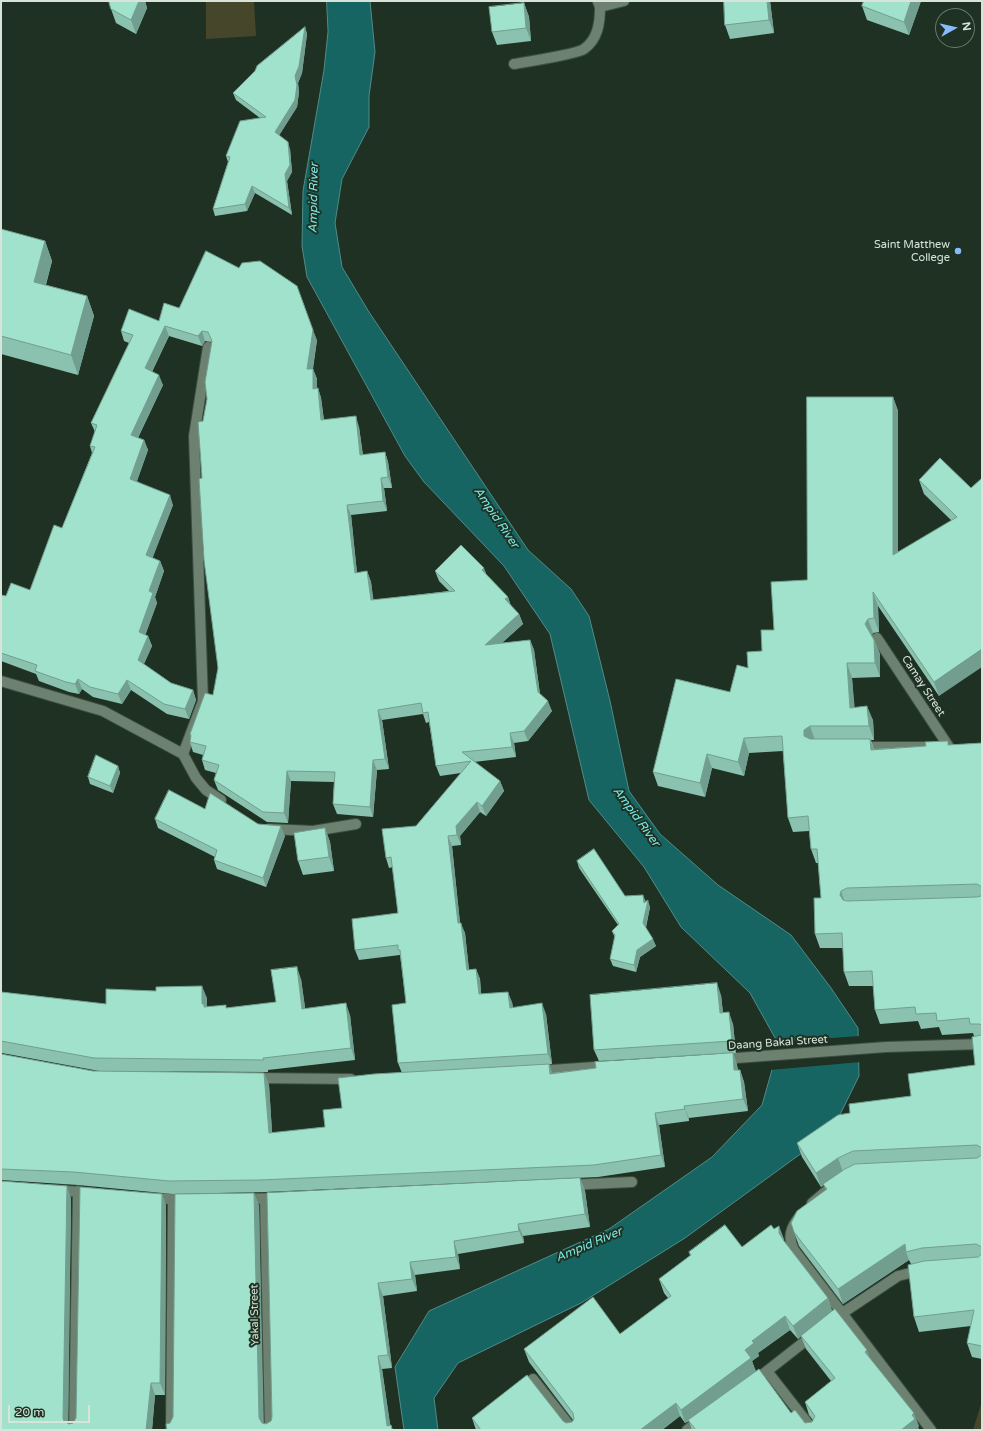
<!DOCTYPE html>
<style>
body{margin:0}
#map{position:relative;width:983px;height:1431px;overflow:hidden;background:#1e3122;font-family:"Varela Round",sans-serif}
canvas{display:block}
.frame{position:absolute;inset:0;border:2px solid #d8e4da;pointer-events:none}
.north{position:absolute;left:935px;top:8px;width:40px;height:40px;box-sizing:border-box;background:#1e3122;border:1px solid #68796c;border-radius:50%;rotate:82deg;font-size:11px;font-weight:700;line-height:16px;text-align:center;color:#d8e4da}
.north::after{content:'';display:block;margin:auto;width:14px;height:18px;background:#86bbfb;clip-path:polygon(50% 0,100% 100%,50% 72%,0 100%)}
.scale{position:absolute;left:8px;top:1405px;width:82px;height:18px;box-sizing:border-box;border:2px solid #d8e4da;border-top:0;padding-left:5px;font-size:12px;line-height:14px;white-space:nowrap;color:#d8e4da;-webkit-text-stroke:3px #1e3122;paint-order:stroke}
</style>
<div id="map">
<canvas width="983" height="1431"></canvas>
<div class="frame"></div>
<div class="north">N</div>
<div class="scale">20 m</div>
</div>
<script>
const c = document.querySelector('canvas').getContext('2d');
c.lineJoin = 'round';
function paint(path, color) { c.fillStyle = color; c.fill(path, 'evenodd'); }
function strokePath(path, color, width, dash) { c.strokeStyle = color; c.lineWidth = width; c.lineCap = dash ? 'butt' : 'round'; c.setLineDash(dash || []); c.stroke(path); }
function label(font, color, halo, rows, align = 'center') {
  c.font = font + ' "Varela Round",sans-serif'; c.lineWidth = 4; c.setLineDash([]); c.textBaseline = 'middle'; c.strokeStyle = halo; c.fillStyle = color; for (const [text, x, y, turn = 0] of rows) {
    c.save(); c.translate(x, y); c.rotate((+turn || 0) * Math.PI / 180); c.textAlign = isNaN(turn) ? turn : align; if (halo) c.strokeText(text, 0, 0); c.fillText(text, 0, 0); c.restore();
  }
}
paint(new Path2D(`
 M206 1H254L256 36 206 39Z
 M982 1401V1430H973Z`), '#45462a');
const water = new Path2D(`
 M327 1H370L375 52 369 96V127L342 179 335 223 342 267 369 312 528 550 571 589 589 616 610 701 629 791 660 834 718 885 791 935 831 988 858 1028 859 1076 832 1131 685 1238 581 1303 458 1363 434 1398 438 1430H404L395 1367 429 1311 609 1229 712 1157 762 1105 779 1045 750 993 681 927 644 867 589 800 550 634 504 566 424 482 405 456 307 277 302 246 303 191 324 70 328 32Z`);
paint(water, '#176563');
strokePath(water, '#518b87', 1);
paint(new Path2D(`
 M860 1036 861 1062 770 1070 776 1045 775 1042Z`), '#1e3122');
const minor = new Path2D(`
 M598 2 600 7 624 1
 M514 64C526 62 577 54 584 49 598 39 600 23 600 7
 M877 638 949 747
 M1 681 103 711 183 754 196 778 206 790 221 800
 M861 747H925
 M183 754 203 701 194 436 208 347
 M269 829 313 831 356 824
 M723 1059 886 1047 982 1044
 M537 1071 609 1066
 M253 1078 351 1079
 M568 1185 632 1182
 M55 1190 93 1193
 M151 1198 189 1200
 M243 1199 281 1198
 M265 1199 270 1430
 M812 1203 837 1182
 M800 1216C791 1227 787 1237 794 1250L931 1430
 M838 1316 898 1276 922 1270
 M767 1371 813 1430
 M533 1379 573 1430
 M753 1382 813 1335
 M74 1430 78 1191
 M171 1430 173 1200
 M687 1430 701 1419`);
strokePath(minor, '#3d4e41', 12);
strokePath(minor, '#6c8170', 10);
paint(new Path2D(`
 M109 1H145L147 8 136 34 116 23 111 9Z
 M724 1H770L774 33 730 39 725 25Z
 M864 1H921L909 35 867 20 862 6Z
 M524 3 529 17 531 41 497 45 492 32Z
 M305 27 307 34 302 73 298 83 299 92 297 107 279 135 290 149 292 172 287 181 292 215 255 193 247 211 215 216 213 209 228 162 226 156 260 118 236 100 233 93Z
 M1 229 45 241 52 261 46 285 87 296 94 316 78 375 1 354Z
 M179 308 317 340 313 369 317 379V388H318L321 398 324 420 359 427 363 455 385 452 388 462 392 488H384L387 511 351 515 357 573 367 571 371 582 373 600 449 591 439 581 435 571 486 575 508 597 511 606 519 614 523 624 502 643 530 640 534 650 540 694 552 711 528 741 514 743 516 757 474 762 500 781 504 791 486 816 480 812 460 836 461 845 452 846 460 923 465 933 469 970 476 969 480 979 481 994 512 1002 513 1008 546 1014 552 1064 402 1073 398 1063 406 1003 400 955 359 960 355 950 398 913 393 867 389 868 386 858 416 826 461 773 440 776 436 766 429 722 426 723 423 714 382 720 389 769 377 770 373 817 337 814 333 804 334 782 291 781 288 823 267 822 218 790 214 780 216 773 205 770 202 760 203 755 193 752 190 742 191 737 190 734 213 695 218 668 202 478 203 421 207 399 212 342 205 341 202 346 169 336 152 372 163 385 138 438 144 440 148 450 137 481 173 505 152 558 160 561 164 571 155 597 157 603 145 635 148 636 152 646 144 664 171 683 193 690 196 700 189 719 167 714 131 690 122 704 93 697 82 689 79 694 69 692 39 681 36 674 1 661V595L6 596 30 590 62 528 92 453 90 446 95 432 91 423 129 343 124 341 121 331 159 321Z
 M893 397 898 411V552L952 521 924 494 919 480 971 488 939 696 878 606 879 632 873 633 872 635 880 654V677L852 678 854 707 873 720 874 740H871L874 749 982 743V1359L972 1357 967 1343 971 1326 919 1332 914 1317 911 1264 909 1260 843 1304 799 1246 794 1232 826 1190 824 1185 821 1187 802 1157 797 1143 850 1113 911 1096 975 1065 974 1036 973 1033 942 1035 939 1027 921 1029 918 1021 880 1024 875 1010 873 986H849L844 972 843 948H820L815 934 821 898 818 863H816L811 849 809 831 793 832 788 818 783 751 749 753 744 776 712 768 705 797 658 786 653 772 730 692 748 668 762 651 774 630 807 580Z
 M118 766 120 773 113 793 90 784 88 777Z
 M205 809 258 824 285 836 266 887 217 869 214 860 215 857 158 828 155 819Z
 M325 828 330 842 334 871 303 875 298 861Z
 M577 861 625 896 645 902 650 907 646 928 656 946 640 957 636 972 613 966 610 959 615 938 612 931 618 925 579 868Z
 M301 979 305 1008 350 1015 355 1060 268 1070V1072L99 1071 2 1053H1V992L106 1004 207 998V1007L227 1008 276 1002Z
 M721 995 723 1013 733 1024 736 1053 599 1061 594 1050Z
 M733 1053 737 1065 738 1070H740L744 1082 748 1111 689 1118V1121L659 1125 665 1167 598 1177 265 1192 173 1194 78 1185 1 1180V1054L93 1071 264 1073 269 1085 272 1133 325 1127 342 1108 549 1064 552 1073Z
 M580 1178 585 1191 590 1227 523 1236 524 1243 458 1254 460 1269 415 1275 417 1291 383 1296 392 1368 382 1369 390 1425H391L393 1430H167L173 1417 254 1193 259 1206 263 1423 266 1424 271 1421 272 1417 267 1193Z
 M162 1194 166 1206 165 1395H155L152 1430H1L71 1198 68 1423 69 1424 73 1423 76 1418Z
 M784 1241 828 1298 832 1311 869 1357 919 1426 918 1427 919 1430H692L689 1421 685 1423 680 1416 662 1430H476L472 1418 563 1421 566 1423 572 1422 573 1420 529 1362 524 1349 620 1334 668 1298 664 1293 659 1279 690 1256 689 1252 742 1247ZM790 1330 798 1339 801 1336 806 1349 831 1381 805 1402 809 1415 813 1420 812 1422 805 1423 791 1413 755 1371 752 1361 759 1356 758 1353Z`), '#8ac2af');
paint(new Path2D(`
 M139 1H145L147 8 136 34 131 20Z
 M767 1H770L774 33 769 20Z
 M911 1H921L909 35 904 22Z
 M524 3 529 17 531 41 526 28Z
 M305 27 307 34 302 73 298 83 299 92 297 107 277 139 275 132Z
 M288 142 290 149 292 172 287 181 292 215 289 208 285 174Z
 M252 186 255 193 247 211 245 204Z
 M45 241 52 261 41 302 34 282Z
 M87 296 94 316 78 375 71 355Z
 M165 326 169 336 148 379 145 368Z
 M313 330 317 340 311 379 307 369Z
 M202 331 205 341 202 346 198 336Z
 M313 369 317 379V399L313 389Z
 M159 375 163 385 134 445 131 435Z
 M318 388 321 398 325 430 321 420Z
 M893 397 898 411V569L893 555Z
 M356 416 359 427 364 465 360 455Z
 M144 440 148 450 134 489 130 479Z
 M385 452 388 462 392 488 388 477Z
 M381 478 384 488 387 511 383 501Z
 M170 495 173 505 150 565 146 555Z
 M347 505 351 515 358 583 355 573Z
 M160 561 164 571 155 597 157 603 143 642 139 632 149 591Z
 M484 568 488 578 482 570Z
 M367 571 371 582 375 610 371 600Z
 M873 592 878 606 879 632 874 618Z
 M508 597 511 607 505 599Z
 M519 614 523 624 488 655 485 645Z
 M868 619 873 633 871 638 865 624Z
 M148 636 152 646 141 670 138 660Z
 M530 640 534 650 541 702 538 692Z
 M874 640 880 654V677L875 663Z
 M982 649V667L939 696 934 682Z
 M847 663 852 678 856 722 850 708Z
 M78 679 82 689 79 694 75 684Z
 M127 680 131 690 122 704 118 694Z
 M193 690 196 700 189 719 185 709Z
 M548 701 552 711 528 741 524 731Z
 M867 706 873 720 874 740 869 726Z
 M378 710 382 720 389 769 385 759Z
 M810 726 815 740 809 744 804 736V730Z
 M510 733 514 743 516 757 512 747Z
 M744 738 749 753 744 776 738 762Z
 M870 739 875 753 871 750Z
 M707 754 712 768 705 797 700 783Z
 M373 760 377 770 373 817 370 807Z
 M118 766 120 773 113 793 110 786Z
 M287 771 291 781 288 823 284 813Z
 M500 781 504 791 486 816 482 806Z
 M477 802 480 812 460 836 461 845 457 835 456 826Z
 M281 826 285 836 266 887 263 878Z
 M325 828 330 842 334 871 329 857Z
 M448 836 452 846 461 933 458 923Z
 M841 891 846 906 840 895Z
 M643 895 646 902 648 900 650 907 645 930 643 923 644 903Z
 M461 923 465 933 470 980 467 970Z
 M653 939 656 946 640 957 636 972 634 965 637 950Z
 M297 967 301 979 307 1021 302 1009Z
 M476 969 480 979 482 1004 479 994Z
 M717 983 721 995 724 1024 720 1013Z
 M202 986 207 998V1011L202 1004Z
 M508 992 512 1002 514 1018 510 1008Z
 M346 1003 350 1015 355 1060 351 1048Z
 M542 1003 546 1014 552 1064 548 1054Z
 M729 1012 733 1024 736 1053 732 1041Z
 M733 1053 737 1065 739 1082 734 1070Z
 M549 1064 554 1077 550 1074Z
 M740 1070 744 1082 748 1111 743 1099Z
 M264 1073 269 1085 273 1146 269 1133Z
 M684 1106 689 1118V1121Z
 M655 1113 659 1125 665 1167 661 1155Z
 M838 1158 843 1172 821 1187 816 1173Z
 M580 1178 585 1191 590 1227 585 1214Z
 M67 1186 71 1198 68 1430 63 1418Z
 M254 1193 259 1206 264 1430 259 1418Z
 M162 1194 166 1206 165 1395 160 1383Z
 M518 1224 523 1236 524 1243 519 1231Z
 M779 1226 784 1239V1246L779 1233Z
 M454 1241 458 1254 460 1269 456 1257Z
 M905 1244 906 1252 909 1260 843 1304 838 1289Z
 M410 1262 415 1275 417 1291 412 1279Z
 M378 1283 383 1296 392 1368 388 1355Z
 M828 1298 832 1311 798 1339 793 1326Z
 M785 1316 790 1330 758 1353 759 1356 752 1361 756 1371 685 1423 681 1410 745 1350 752 1341Z
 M867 1350 872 1363 865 1352Z
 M378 1356 382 1369 391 1430 387 1426Z
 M151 1383 155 1395 152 1430H146Z
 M676 1403 680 1416 662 1430H640Z
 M914 1413 919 1426 918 1427 919 1430H901L912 1415Z`), '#719e8f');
const building = new Path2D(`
 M109 1H139L131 20 111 9Z
 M724 1H767L769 20 725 25Z
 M864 1H911L904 22 862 6Z
 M524 3 526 28 492 32 489 7Z
 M305 27 299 66 295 76 297 85 295 100 275 132 288 142 290 165 285 174 289 208 252 186 245 204 213 209 230 157 226 156 240 121 266 117 233 93 255 71 257 66Z
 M1 229 45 241 34 282 87 296 71 355 1 336Z
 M206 251 239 268 242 263 260 261 297 286 313 330 307 369H313V389L318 388 321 420 356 416 360 455 385 452 388 477 381 478 383 501 347 505 355 573 367 571 371 600 455 591 435 571 461 545 484 568 482 570 508 597 505 599 519 614 485 645 530 640 538 692 548 701 524 731 510 733 512 747 462 752 500 781 482 806 477 802 456 826 457 835 448 836 458 923H461L467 970 476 969 479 994 508 992 510 1008 542 1003 548 1054 398 1063 392 1005 406 1003 400 950H398V945L355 950 352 919 398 913 391 857 386 858 382 829 416 826 471 761 436 766 428 712 423 713 421 703 378 710 385 759 373 760 370 807 333 804 335 772 287 771 284 813 263 812 214 780 219 765 202 760 206 746 190 742 191 735 190 734 205 693 213 695 218 668 204 560 199 479 202 478 198 422 203 421 207 399 205 382 212 341 208 332 202 331 198 336 165 326 145 368 159 375 131 435 144 440 130 479 170 495 146 555 160 561 149 591 153 593 139 632 148 636 138 660 171 683 193 690 185 709 164 704 127 680 118 694 90 687 78 679 75 684 66 682 35 671 37 665 1 653V595L6 596 11 583 30 590 54 525 62 528 95 447 90 446 97 425 91 423 133 335 121 331 129 309 159 321 164 303 179 308Z
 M807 397H893V555L957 517 919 480 940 458 971 488 982 478V649L934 682 873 592 874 618 868 619 865 624 874 640 875 663H847L850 708 867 706 869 726H810L804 730V736L810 739H870L871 750 926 746 925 742 948 741V745L982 743V887L977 884 847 888 841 891 840 895 843 900 847 901 977 897 981 896 982 893V1026L980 1024H970L969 1018 937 1021 936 1013 916 1014 915 1007 875 1010 872 971 844 972 842 933 815 934 814 898H821L817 849H811L808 816 788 818 782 736 744 738 738 762 707 754 700 783 653 772 676 679 730 692 737 665 748 668 747 652 762 651 761 630H774L771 582 807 580Z
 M96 755 118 766 110 786 88 777Z
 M169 790 205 809 210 793 258 824 281 826 263 878 214 860 217 850 155 819Z
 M325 828 329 857 298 861 294 833Z
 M594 849 625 896 643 895 644 903 648 900 643 923 653 939 637 950 634 965 610 959 615 935 612 931 619 924 577 861Z
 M297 967 302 1009 346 1003 351 1048 263 1058 264 1060 94 1058 1 1041V992L106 1004V989L156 991V987L202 986V1004H204V1007L226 1005V1008L276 1002 271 970Z
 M717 983 720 1013 729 1012 732 1041 594 1050 590 995Z
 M982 1033V1148L977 1145 853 1151 838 1158 816 1173 797 1143 838 1115 850 1113 849 1104 911 1096 908 1074 975 1065 972 1037 981 1035Z
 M733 1053 734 1070H740L743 1099 684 1106 685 1109 655 1113 661 1155 594 1165 260 1180 169 1181 74 1172 1 1169V1054L93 1071 264 1073 269 1133 325 1127 323 1110 342 1108 338 1078 374 1074 549 1064 550 1074 596 1068 595 1062Z
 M982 1155V1247L976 1244 922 1248 906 1252 905 1244 838 1289 794 1232 791 1223 797 1211 827 1189 823 1184 845 1169 855 1164 977 1158Z
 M580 1178 585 1214 518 1224 519 1231 454 1241 456 1257 410 1262 412 1279 378 1283 388 1355 378 1356 387 1426 391 1425 392 1430H167L166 1424 170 1423 173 1417 175 1194 254 1193 259 1418 262 1423 266 1424 271 1421 272 1417 267 1193Z
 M1 1181 67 1186 63 1418 64 1421 69 1424 73 1423 76 1418 80 1187 162 1194 160 1383H151L146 1430H1Z
 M725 1225 742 1247 771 1225 774 1229 779 1226V1233L784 1241 828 1298 793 1326 785 1316 752 1341 754 1343 745 1350 751 1358 681 1410 676 1403 640 1430H481L472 1418 527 1375 563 1421 566 1423 572 1422 574 1419 573 1413 524 1349 593 1297 620 1334 671 1296 659 1279 691 1255 689 1252Z
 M982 1254V1346L967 1343 974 1310 914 1317 908 1265 924 1261 978 1257Z
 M835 1309 867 1350 865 1352 914 1413 912 1415 915 1419 901 1430H696L688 1420 759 1369 791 1413 795 1410 805 1423 812 1422 815 1416 805 1402 835 1378 801 1336Z`);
paint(building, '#a1e2cc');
strokePath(building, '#719e8f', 1);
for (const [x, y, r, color] of [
 [958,251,4,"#86bbfb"]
]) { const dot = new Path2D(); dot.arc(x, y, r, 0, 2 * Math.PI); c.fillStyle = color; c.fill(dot); strokePath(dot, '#1e3122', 1.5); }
label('11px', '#d8e4da', '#1e3122', [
 ["Saint Matthew",950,245],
 ["College",950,258]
], 'right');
label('11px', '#d8e4da', '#1e3122', [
 ["Camay Street",923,686,57],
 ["Daang Bakal Street",778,1043,-4],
 ["Yakal Street",255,1315,-91]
]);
label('italic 12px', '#7ae8e4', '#1e3122', [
 ["Ampid River",314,198,-89],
 ["Ampid River",496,518,56],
 ["Ampid River",636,817,54],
 ["Ampid River",589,1245,-23]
]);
</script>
